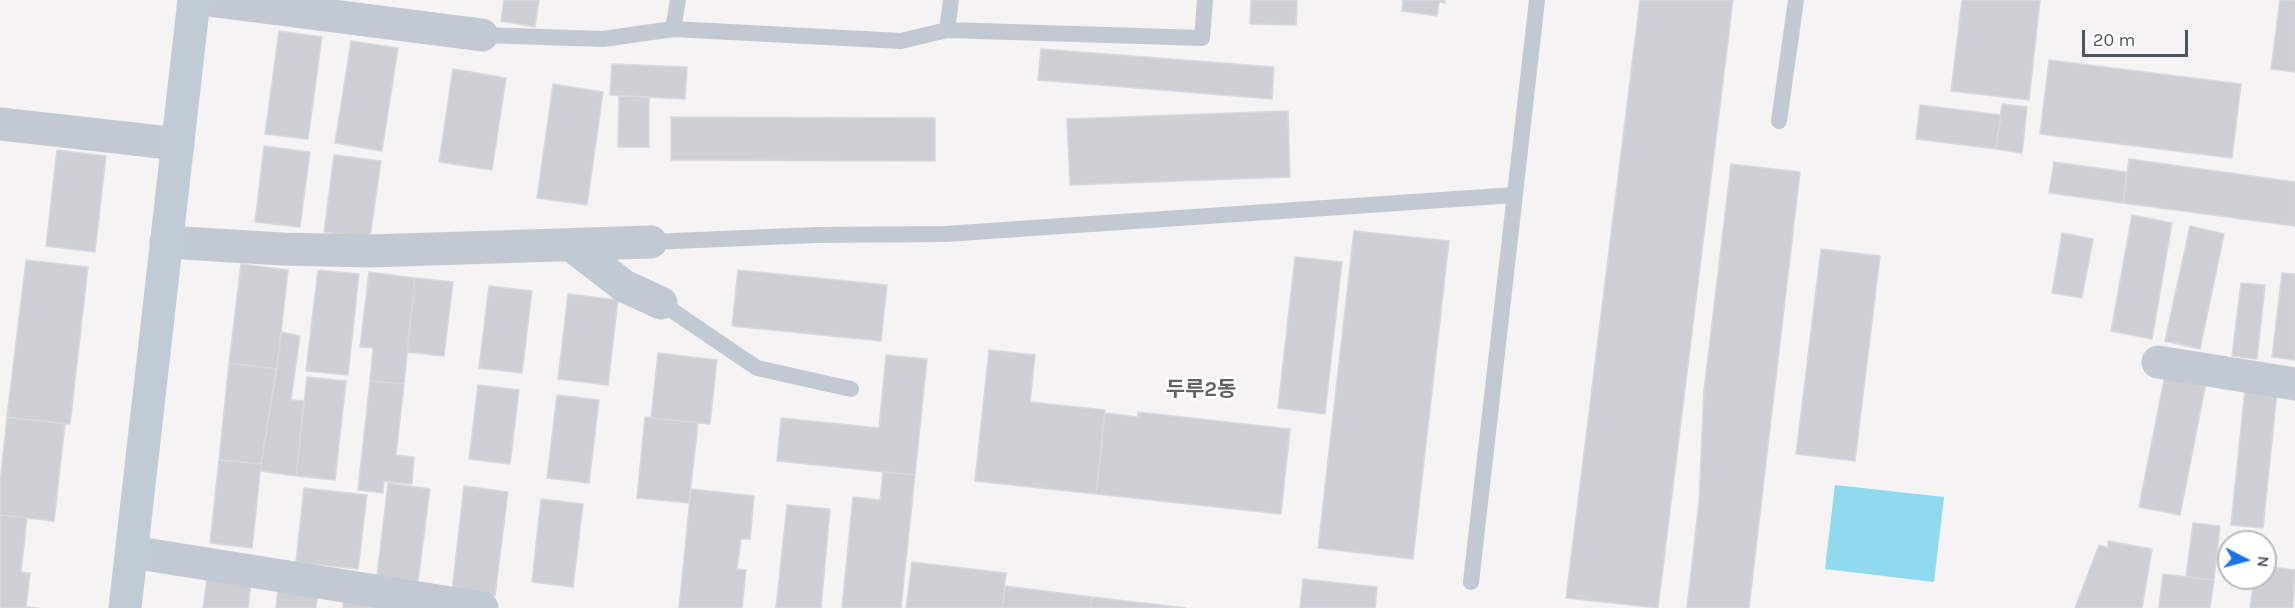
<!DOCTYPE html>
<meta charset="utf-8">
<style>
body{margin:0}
#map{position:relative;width:2295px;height:608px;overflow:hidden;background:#f5f3f3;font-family:Karla,sans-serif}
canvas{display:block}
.north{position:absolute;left:2217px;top:530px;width:60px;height:60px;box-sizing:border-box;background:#fff;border:2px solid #b7bbc0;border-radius:50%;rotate:96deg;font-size:16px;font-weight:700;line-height:24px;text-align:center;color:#4a5661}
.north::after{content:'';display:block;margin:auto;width:21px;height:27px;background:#1a73e8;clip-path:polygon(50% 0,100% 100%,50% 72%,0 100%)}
.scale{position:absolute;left:2082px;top:30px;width:106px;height:27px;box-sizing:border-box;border:3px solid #4a5661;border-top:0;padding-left:8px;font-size:18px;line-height:21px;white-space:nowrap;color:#4a5661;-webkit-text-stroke:4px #fff;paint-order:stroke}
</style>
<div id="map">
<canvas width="2295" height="608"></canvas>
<div class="north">N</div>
<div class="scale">20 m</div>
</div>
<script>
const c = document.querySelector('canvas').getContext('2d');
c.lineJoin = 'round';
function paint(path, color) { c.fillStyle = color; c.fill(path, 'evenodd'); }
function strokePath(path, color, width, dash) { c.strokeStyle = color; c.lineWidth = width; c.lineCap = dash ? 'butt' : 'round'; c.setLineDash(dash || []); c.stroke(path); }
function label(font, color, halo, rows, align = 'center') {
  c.font = font + ' Karla,"Noto Sans KR",sans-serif'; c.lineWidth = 5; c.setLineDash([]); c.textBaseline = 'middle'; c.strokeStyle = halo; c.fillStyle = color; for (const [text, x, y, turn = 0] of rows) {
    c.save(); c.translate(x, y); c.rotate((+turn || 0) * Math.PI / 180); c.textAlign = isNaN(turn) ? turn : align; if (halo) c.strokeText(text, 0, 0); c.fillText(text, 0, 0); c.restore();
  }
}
paint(new Path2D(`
 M1835 485 1944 497 1934 582 1825 569Z`), '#90daee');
const building = new Path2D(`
 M504 0H539L535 27 501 21Z
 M1251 0H1297L1296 25 1250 24Z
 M1403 0H1445V3L1439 2 1437 16 1402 11Z
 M1640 0H1733L1658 608 1566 598Z
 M1962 0H2040L2029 100 1951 91Z
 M2280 0H2295V72L2271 69Z
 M279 31 322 37 308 139 265 134Z
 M351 41 398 48 382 151 335 143Z
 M1041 49 1274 67 1272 99 1038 80Z
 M2049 60 2241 84 2232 158 2040 134Z
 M612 64 687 67 685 99 610 95Z
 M453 69 506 78 492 170 439 162Z
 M553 84 603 92 587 205 537 198Z
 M619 96 649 97V147H618Z
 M2002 104 2027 107 2022 153 1996 149Z
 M1920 105 2001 115 1996 149 1916 139Z
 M1288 111 1290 177 1070 185 1067 119Z
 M671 117 935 118V161L671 160Z
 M264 146 310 152 300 227 255 222Z
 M57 150 106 156 95 252 46 246Z
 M334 155 381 161 370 238 324 232Z
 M2129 159 2295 182V226L2123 203Z
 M2054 162 2127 172 2123 203 2049 193Z
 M1731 164 1800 172 1749 608H1687L1699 502 1704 390Z
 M2132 215 2172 223 2152 339 2111 331Z
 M2190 226 2224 234 2200 349 2165 341Z
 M1354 231 1449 241 1413 559 1318 548Z
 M2062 233 2093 239 2082 298 2052 293Z
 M1821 249 1880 256 1855 461 1796 454Z
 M1295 257 1342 262 1325 414 1278 408Z
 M26 260 88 267 70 424 7 417Z
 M241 264 288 270 277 369 229 363Z
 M318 270 359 274 348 375 306 371Z
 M738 270 887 285 881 341 732 326Z
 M369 272 415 278 404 384 370 381 373 348 360 347Z
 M2282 273 2295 274V360L2272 357Z
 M415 278 453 282 444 356 407 352Z
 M2241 283 2265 285 2257 359 2232 356Z
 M489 286 532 291 522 373 479 368Z
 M568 294 618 300 608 385 558 379Z
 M282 332 300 336 291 400 304 401 296 476 260 471Z
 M989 350 1035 355 1030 402 1105 410 1096 494 975 481Z
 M658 353 717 360 710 424 651 418Z
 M886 355 927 359 915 475 777 461 781 418 879 428Z
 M229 363 277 369 261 464 219 460Z
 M2165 375 2206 383 2180 515 2139 507Z
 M307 377 346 381 335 480 296 476Z
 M370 381 404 384 396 455 414 457 412 484 384 481 383 493 358 490Z
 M478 385 519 390 510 464 469 459Z
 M2245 389 2277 392 2263 528 2231 525Z
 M557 395 599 400 589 483 547 478Z
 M1138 412 1290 429 1281 514 1096 494 1105 413 1138 417Z
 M7 417 65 424 54 521 0 515V483Z
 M645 417 698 423 689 503 637 498Z
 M219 460 261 464 252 548 210 543Z
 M883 472 915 475 901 608H842L853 497 880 500Z
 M388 483 430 489 418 581 377 576Z
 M464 486 508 492 495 596 452 590Z
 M304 488 367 495 358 569 296 562Z
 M691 489 754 496 750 539H741L737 569 746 570 742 608H679Z
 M541 499 583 504 573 587 532 582Z
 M787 505 830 509 821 608H776Z
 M0 515 27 518 21 572 30 573 26 607 39 608H0Z
 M2193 523 2220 526 2214 580 2186 577Z
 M2108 541 2152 549 2142 608H2075L2099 545 2108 548Z
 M912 562 1006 573 1002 608H906Z
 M2265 566 2295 570 2293 608H2250L2254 578H2265Z
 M2163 574 2214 580 2210 608H2159Z
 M207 578 251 583 248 608H203Z
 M1303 579 1377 587 1375 608H1300Z
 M1005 586 1092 597 1091 608H1002Z
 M278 588 318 592 316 608H276Z
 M1092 597 1186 608H1091Z
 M344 598 402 608H343Z`);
paint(building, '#cdcfd5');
strokePath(building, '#d7d9de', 1.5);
strokePath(new Path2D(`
 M673 29 901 41 947 30 1202 38 1205 0
 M947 30 951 0
 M482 35 603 39 673 29 678 0
 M1779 121 1796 0
 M651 242 816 235 945 234 1515 195
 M661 303 757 368 851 389
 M1471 582 1537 0`), '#c1cad2', 16);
strokePath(new Path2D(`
 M208 0 482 35
 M0 124 178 144
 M166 242 282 249 370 251 651 242
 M571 245 624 286 661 303
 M2158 362 2295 384
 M132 552 482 608`), '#c1cad2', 33);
strokePath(new Path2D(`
 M125 608 194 0`), '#c1cbd6', 33);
label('bold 21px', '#5f6368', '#fff', [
 ["두루2동",1201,390]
]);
</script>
